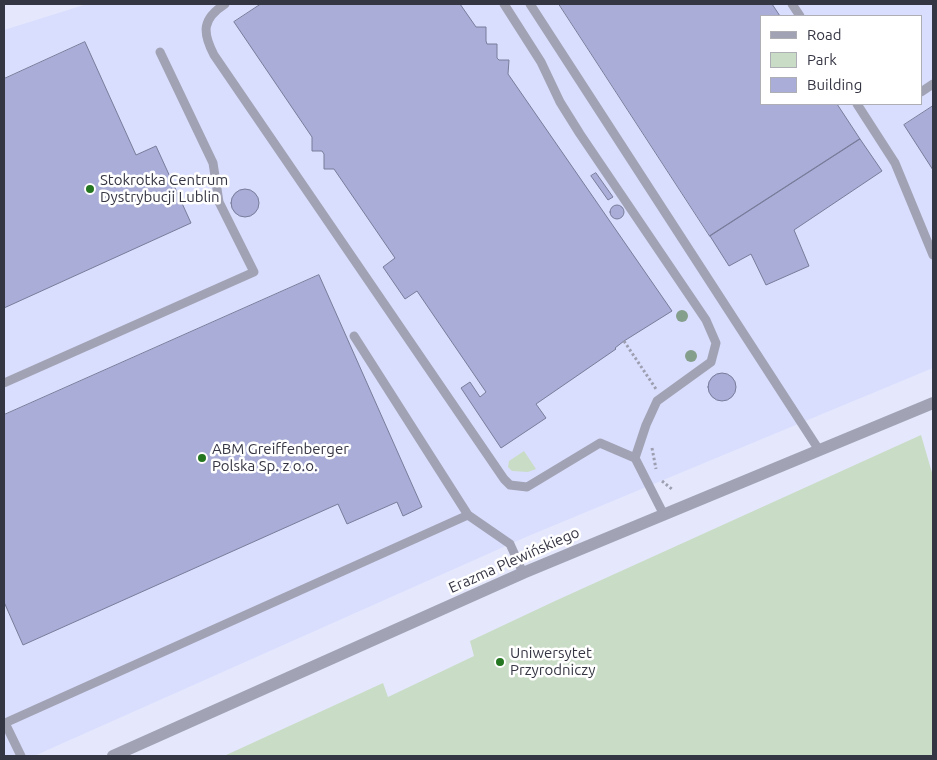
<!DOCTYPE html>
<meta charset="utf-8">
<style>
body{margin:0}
#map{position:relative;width:937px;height:760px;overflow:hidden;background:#e5e8fc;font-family:Ubuntu,sans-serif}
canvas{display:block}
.frame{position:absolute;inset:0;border:5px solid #353643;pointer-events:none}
.legend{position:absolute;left:760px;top:15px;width:162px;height:90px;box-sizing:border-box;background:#fff;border:1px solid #aeafb4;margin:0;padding:6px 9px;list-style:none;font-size:15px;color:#353643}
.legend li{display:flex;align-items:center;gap:10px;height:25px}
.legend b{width:25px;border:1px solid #aeafb4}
</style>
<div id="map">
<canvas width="937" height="760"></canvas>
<div class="frame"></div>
<ul class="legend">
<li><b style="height:6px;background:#a1a3b5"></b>Road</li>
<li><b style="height:14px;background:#c9dcc6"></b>Park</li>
<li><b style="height:14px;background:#a9add7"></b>Building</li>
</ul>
</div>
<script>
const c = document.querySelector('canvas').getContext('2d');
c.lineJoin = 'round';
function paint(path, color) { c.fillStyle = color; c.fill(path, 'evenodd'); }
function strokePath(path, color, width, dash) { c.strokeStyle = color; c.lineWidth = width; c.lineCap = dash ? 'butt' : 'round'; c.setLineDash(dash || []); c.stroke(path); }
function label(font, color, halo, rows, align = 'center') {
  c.font = font + ' Ubuntu,sans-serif'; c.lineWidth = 5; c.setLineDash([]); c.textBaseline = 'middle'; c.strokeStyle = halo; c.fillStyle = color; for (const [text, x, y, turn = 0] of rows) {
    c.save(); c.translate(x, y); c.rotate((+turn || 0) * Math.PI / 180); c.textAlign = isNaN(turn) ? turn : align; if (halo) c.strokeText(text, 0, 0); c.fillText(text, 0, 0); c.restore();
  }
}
paint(new Path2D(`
 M87 4H933V368L526 537 34 756H4V30ZM761 16H921V104H761Z`), '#dadefe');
paint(new Path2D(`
 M921 435 933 476V756H224L383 683 388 697 474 656 470 641 555 601Z
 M524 451 536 469 528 472 512 471 508 467 509 461Z`), '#c9dcc6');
const building = new Path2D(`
 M261 4H460L476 27H486V41L487 44H497V58L499 60H509L508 74 672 311 624 341 615 348 616 349 536 404 546 418 501 448 461 388 470 382 480 397 486 392 417 291 405 299 383 267 395 258 334 169H324V154L322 151H312V137L234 22Z
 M559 4H772L780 16H761V104H837L860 139 710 236Z
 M85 42 136 155 156 146 191 223 4 308V79Z
 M933 106V170L904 125Z
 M860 139 882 171 794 230 809 266 766 285 751 254 729 266 710 236Z
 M596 173 613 197 608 200 591 176Z
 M231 203a14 14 0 1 1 28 0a14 14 0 1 1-28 0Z
 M610 212a7 7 0 1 1 14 0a7 7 0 1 1-14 0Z
 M319 275 422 507 403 516 397 502 347 524 338 504 23 645 4 602V415Z
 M708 387a14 14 0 1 1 28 0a14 14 0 1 1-28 0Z`);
paint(building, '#a9add7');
strokePath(building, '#797c9a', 1);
strokePath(new Path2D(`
 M624 341 656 389
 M652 448 656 469
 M662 481 673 490`), '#9d9fb0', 3, [2.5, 2.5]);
strokePath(new Path2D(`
 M225 4C202 19 202 32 214 55L504 479 510 485 527 487 600 443 635 458 663 513
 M504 4 541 62 560 102 580 134 706 320 716 343 711 362 657 401 646 425 635 458
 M530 4 819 450
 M792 4 800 16
 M921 92 933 84
 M857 104 895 163 933 255
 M354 336 468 515
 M4 383 254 272 219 202 213 163 160 52
 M21 756 5 723 468 515 510 544 523 573`), '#a1a3b5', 9);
strokePath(new Path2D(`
 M113 756 523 573 933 403`), '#a1a3b5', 12);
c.fillStyle = '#859f8d';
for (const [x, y] of [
 [682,316],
 [691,356]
]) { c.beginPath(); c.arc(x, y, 6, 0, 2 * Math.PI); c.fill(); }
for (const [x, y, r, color] of [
 [90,189,5,"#247620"],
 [202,458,5,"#247620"],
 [500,662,5,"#247620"]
]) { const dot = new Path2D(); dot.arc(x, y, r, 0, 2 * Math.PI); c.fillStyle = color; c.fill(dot); strokePath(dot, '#fff', 2); }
label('15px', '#353643', '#fff', [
 ["Stokrotka Centrum",100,180],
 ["Dystrybucji Lublin",100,197],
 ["ABM Greiffenberger",212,449],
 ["Polska Sp. z o.o.",212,466],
 ["Uniwersytet",510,653],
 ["Przyrodniczy",510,670]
], 'left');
label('15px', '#353643', '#fff', [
 ["Erazma Plewińskiego",514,560,-24]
]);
</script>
